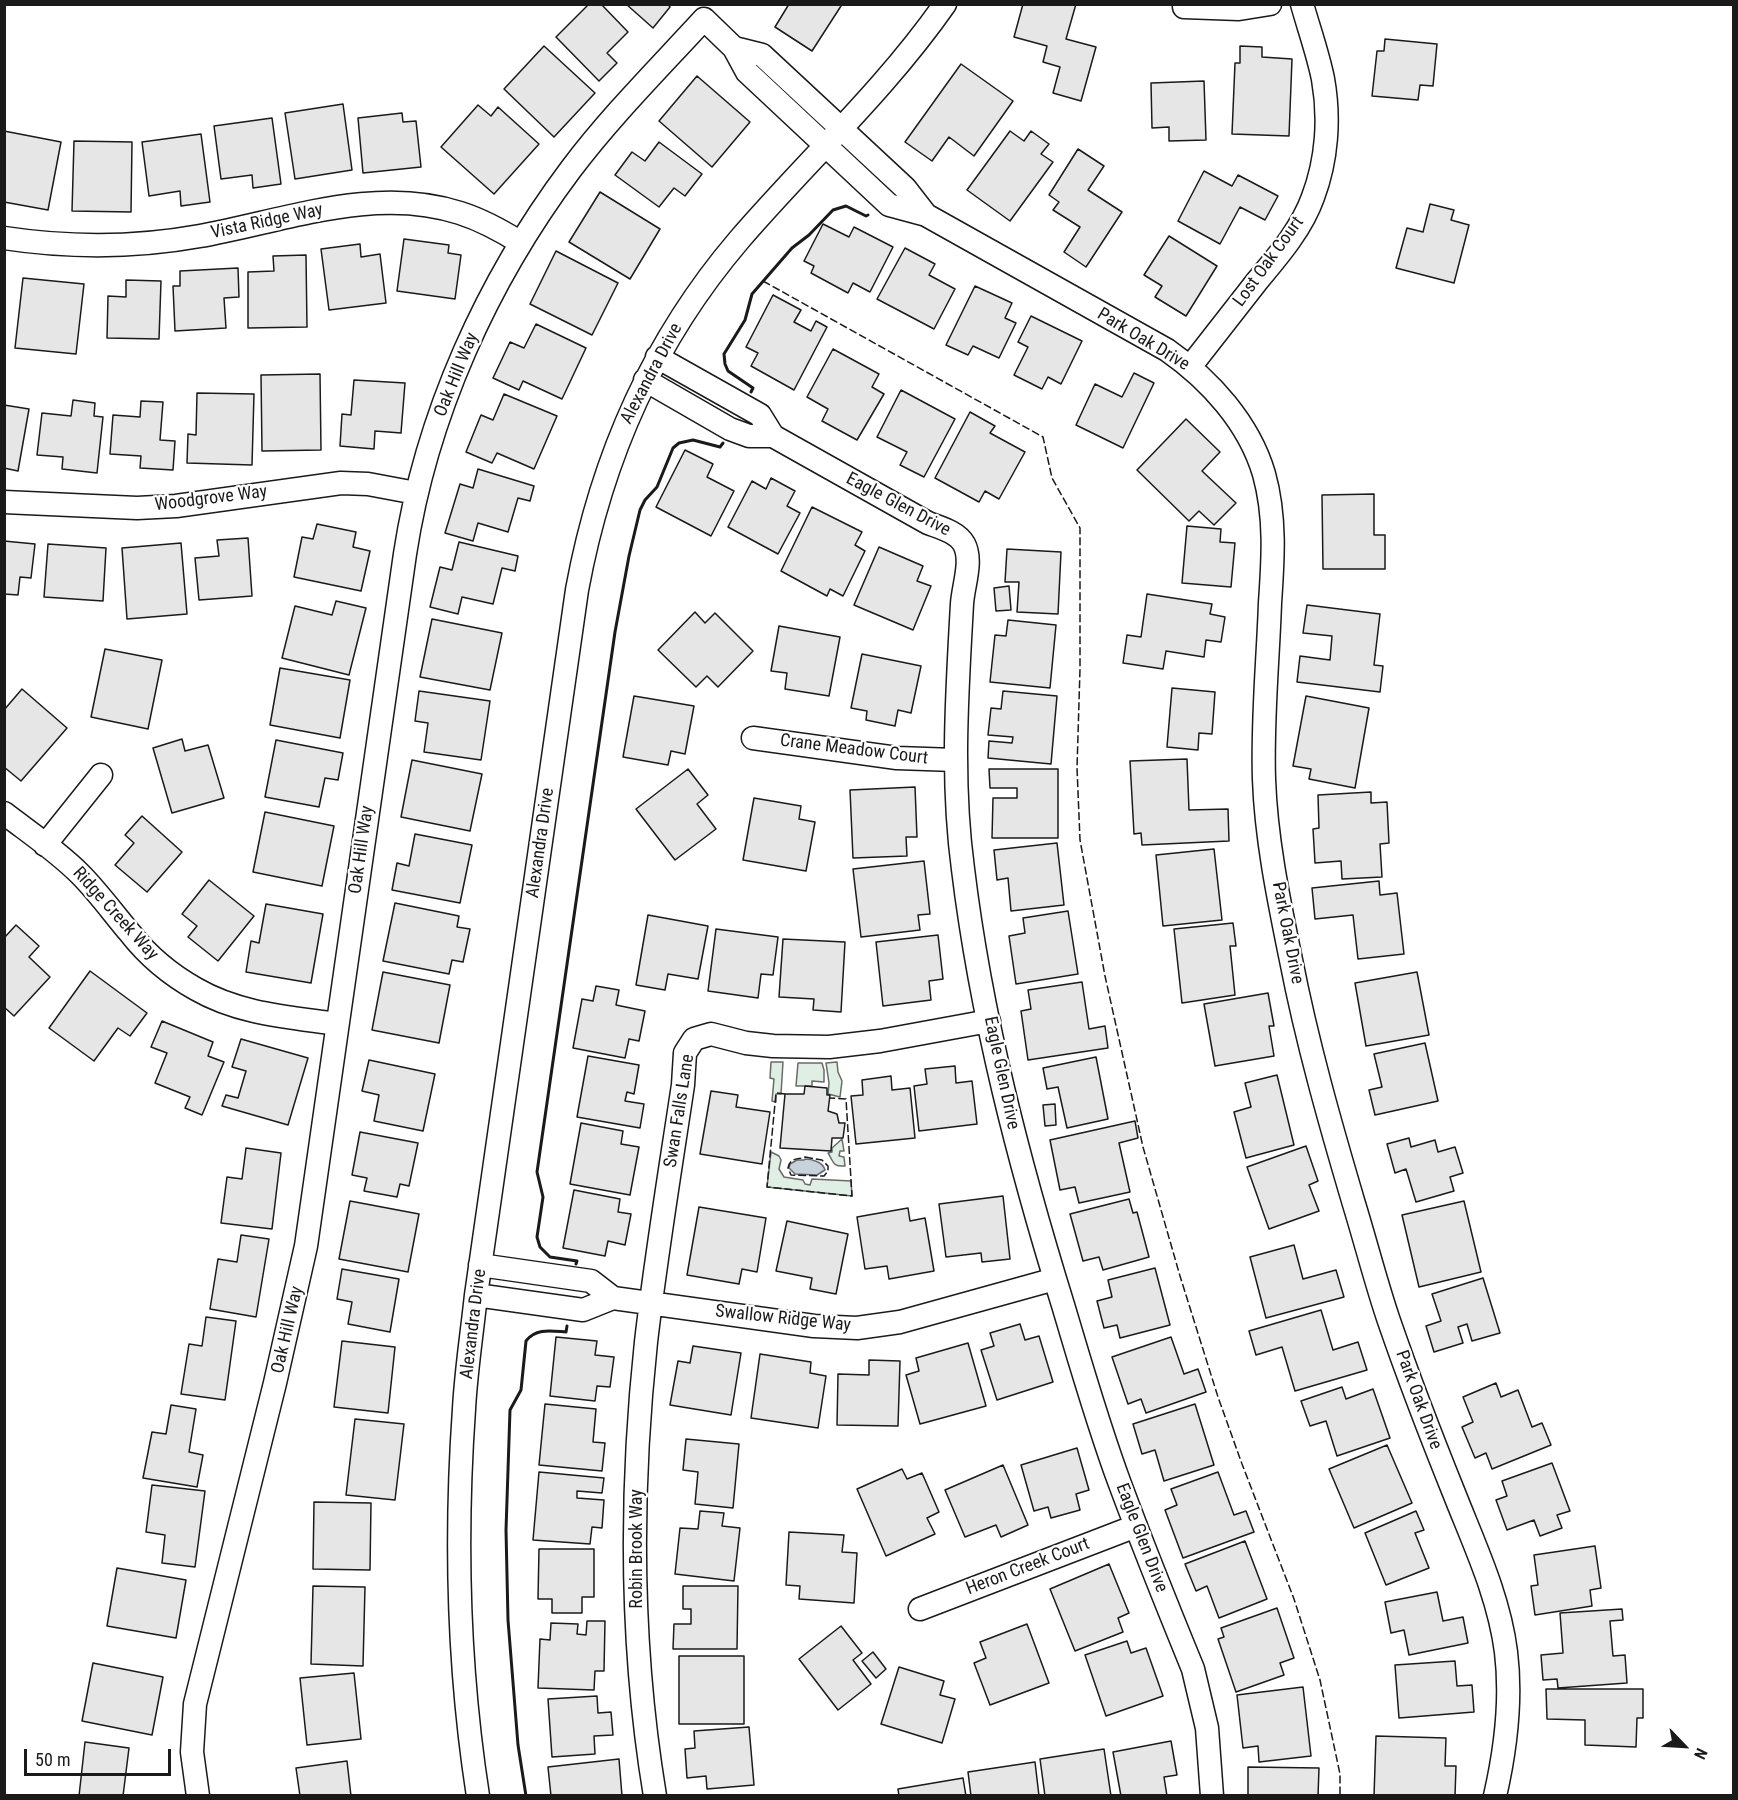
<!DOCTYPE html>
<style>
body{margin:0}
#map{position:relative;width:1738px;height:1800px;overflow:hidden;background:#fff;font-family:"Roboto Condensed",sans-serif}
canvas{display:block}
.frame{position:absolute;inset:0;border:6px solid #1a1a1a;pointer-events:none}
.north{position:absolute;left:1654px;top:1716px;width:60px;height:60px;-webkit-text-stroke:4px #fff;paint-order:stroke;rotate:115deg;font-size:16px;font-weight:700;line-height:24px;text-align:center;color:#1a1a1a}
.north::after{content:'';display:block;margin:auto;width:21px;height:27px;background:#1a1a1a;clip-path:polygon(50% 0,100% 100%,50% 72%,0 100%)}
.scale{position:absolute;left:24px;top:1749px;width:147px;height:27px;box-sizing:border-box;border:3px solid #1a1a1a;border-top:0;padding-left:8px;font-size:18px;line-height:21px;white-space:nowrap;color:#1a1a1a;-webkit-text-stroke:4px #fff;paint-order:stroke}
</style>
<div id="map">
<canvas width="1738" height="1800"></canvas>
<div class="frame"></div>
<div class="north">N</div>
<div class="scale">50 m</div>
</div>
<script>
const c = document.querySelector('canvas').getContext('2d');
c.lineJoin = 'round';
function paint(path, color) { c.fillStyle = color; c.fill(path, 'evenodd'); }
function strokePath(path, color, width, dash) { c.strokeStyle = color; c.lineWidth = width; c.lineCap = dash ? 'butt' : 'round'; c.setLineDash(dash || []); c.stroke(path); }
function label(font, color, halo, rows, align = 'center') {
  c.font = font + ' "Roboto Condensed",sans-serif'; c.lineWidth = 4.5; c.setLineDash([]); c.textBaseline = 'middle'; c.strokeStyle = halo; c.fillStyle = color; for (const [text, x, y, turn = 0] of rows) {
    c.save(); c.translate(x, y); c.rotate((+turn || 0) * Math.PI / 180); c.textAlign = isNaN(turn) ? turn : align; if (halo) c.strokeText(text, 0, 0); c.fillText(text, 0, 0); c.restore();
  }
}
const green = new Path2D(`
 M771 1062H783L781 1094H776V1102L772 1101 774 1079 770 1078Z
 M837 1062 838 1072 842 1081 840 1097 828 1094 829 1083 826 1063Z
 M798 1063H822L824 1070V1082L812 1081V1086H796Z
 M842 1139 844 1151H840L839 1156 844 1157 845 1166C832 1167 834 1162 828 1153L832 1152V1148Z
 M771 1152 779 1156 781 1160 779 1169 784 1177 803 1180 805 1184 810 1185 812 1179 851 1181 852 1196 767 1187Z`);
paint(green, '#e0efe3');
strokePath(green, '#6a6a6a', 1.5);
const water = new Path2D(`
 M805 1159C812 1159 823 1162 825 1170L817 1175 795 1174 789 1168 790 1164 797 1160H804Z`);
paint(water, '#c6d2dc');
strokePath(water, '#6a6a6a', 1.5);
const building = new Path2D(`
 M589 4H601L628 32 607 53 617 63 599 81 556 37Z
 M626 4H668L670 7 653 28Z
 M838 4 841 6 812 51 775 27 789 4Z
 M1023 4H1076L1066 39 1096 47 1081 101 1053 93 1060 67 1043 62 1047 46 1014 37Z
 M1385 39 1437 44 1433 86 1420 85 1418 100 1372 96 1377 51H1384Z
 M544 46 595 93 554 137 504 89Z
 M1240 46 1262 47V57L1292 59 1289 136 1232 134 1235 63H1240Z
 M961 64 1013 101 974 156 949 137 932 161 905 142Z
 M697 76 750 122 712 167 659 121Z
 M1204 81 1206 140 1169 141V127L1152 128 1151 83Z
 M343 104 352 170 295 179 285 113Z
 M478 105 491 116 498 107 539 144 494 194 441 147Z
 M402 113 403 122 416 121 421 167 363 173 358 118Z
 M272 118 281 184 253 188 252 175 221 179 214 126Z
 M4 131 61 142 48 210 4 202Z
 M1010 131 1024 141 1031 131 1049 144 1041 154 1053 162 1010 221 967 190Z
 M201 134 210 202 181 206 180 191 149 196 142 142Z
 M74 141 132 142 131 212 72 211Z
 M659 142 702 174 685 196 674 188 659 207 615 175 632 152 645 161Z
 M1078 149 1104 166 1088 190 1122 212 1086 267 1064 252 1080 227 1053 210 1059 202 1049 195Z
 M1204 171 1232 186 1238 175 1278 196 1265 220 1240 207 1220 244 1178 221Z
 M600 192 660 229 630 279 569 242Z
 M1430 204 1454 210 1451 220 1469 225 1454 283 1396 268 1407 228 1423 232Z
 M823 224 849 237 854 227 893 247 870 292 853 283 848 293 811 273 814 266 804 261Z
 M1169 236 1217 266 1186 316 1155 297 1162 286 1144 275Z
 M404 239 449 245 448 253 461 255 455 299 397 291Z
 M360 244 361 257 380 254 386 303 329 310 321 249Z
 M905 248 935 264 929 275 955 289 934 329 877 299Z
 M556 251 618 283 592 335 530 304Z
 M306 255 307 327 248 328V272L274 271 273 256Z
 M238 268 239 297 224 298 226 328 175 331 173 286H180V271Z
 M23 278 84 284 76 354 15 348Z
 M126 280 161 281 159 339 107 338 108 296 126 297Z
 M975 286 1012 303 1005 318 1016 323 999 358 973 346 968 355 946 345Z
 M773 295 801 310 794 322 811 331 816 321 827 327 794 390 751 366 758 353 746 347Z
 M1031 316 1082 341 1061 384 1048 377 1042 389 1014 375 1028 347 1018 342Z
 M536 324 586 348 562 399 523 381 519 390 493 378 510 342 524 348Z
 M833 349 879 374 872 387 884 394 857 440 822 421 828 409 807 397Z
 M1134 373 1154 383 1123 448 1076 425 1095 384 1122 397Z
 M320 374 321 450 262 451 261 375Z
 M354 380 405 383 401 433 375 431 374 449 340 446 342 414 351 415Z
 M901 390 955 419 924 477 900 465 907 452 877 437Z
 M197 393 254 394 252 465 187 463 188 434 196 435Z
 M504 394 557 416 534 469 497 453 492 463 466 452 481 415 493 420Z
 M73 400 95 403 94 416 103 417 97 473 62 469 63 457 37 455 42 413 71 416Z
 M141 401 163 402 160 440 175 441 173 470 140 468 141 456 110 454 113 415 140 417Z
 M4 405 29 409 18 471 4 468Z
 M970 412 995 426 990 433 1025 452 999 499 985 491 979 502 935 478Z
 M1186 419 1220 452 1202 471 1236 503 1214 525 1199 511 1189 521 1137 470Z
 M685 450 713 464 707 477 734 491 711 536 656 507Z
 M478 469 534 486 530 501 518 498 508 532 478 523 473 541 445 533 460 484 473 488Z
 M771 478 795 491 787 506 800 513 778 554 728 527 752 481 766 489Z
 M1374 494V535H1385V569H1323L1322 495Z
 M812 507 862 532 855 545 865 551 843 596 830 589 827 596 781 571Z
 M317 524 356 532 353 547 370 551 361 591 294 577 302 537 313 539Z
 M1187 526 1221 529 1220 542 1235 543 1231 587 1182 583Z
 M248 538 252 596 199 600 195 558 219 556 217 540Z
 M4 541 35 544 31 578 20 577 18 595 4 594Z
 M459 542 518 556 515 571 502 568 493 604 462 597 458 614 430 607 440 567 452 570Z
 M181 543 187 614 127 619 122 548Z
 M48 544 106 548 103 601 44 597Z
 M879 547 923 566 917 581 931 586 913 630 854 605Z
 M1007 549 1061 552 1058 614 1017 612 1019 582H1005Z
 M1009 586 1011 610 996 611 994 588Z
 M1147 594 1212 604 1210 614 1225 617 1221 642 1206 640 1204 657 1166 651 1163 669 1123 663 1127 635 1141 637Z
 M336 601 366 608 349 675 282 658 295 606 332 615Z
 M1307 605 1380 614 1374 665 1383 666 1380 692 1297 682 1300 656 1330 660 1332 636 1303 633Z
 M695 612 705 623 715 613 753 651 718 687 707 676 696 687 658 650Z
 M432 619 502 633 490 690 420 677Z
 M1008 620 1056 625 1050 688 990 682 995 635 1006 636Z
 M779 626 840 637 829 696 785 689 787 673 771 671Z
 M105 649 162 660 148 729 91 717Z
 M862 654 921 666 911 713 898 710 895 726 866 720 867 711 851 708Z
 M280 668 350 680 340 738 270 725Z
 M1172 688 1215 692 1212 734 1199 733 1198 750 1167 747Z
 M22 689 67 728 21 781 4 767V710Z
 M419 691 490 701 481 760 424 752 428 723 415 721Z
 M1003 691 1057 696 1051 764 988 758 989 741 1012 743 1013 737 988 735 991 708 1001 709Z
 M634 696 694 706 685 754 671 751 668 765 623 757Z
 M1306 696 1369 708 1355 788 1309 779 1311 769 1293 766Z
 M182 739 185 751 208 745 224 798 172 813 153 748Z
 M276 740 343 753 338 780 325 778 319 807 265 797Z
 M1187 759 1189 810 1228 809 1229 841 1142 845 1141 833 1134 834 1130 761Z
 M412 760 482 774 470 831 401 817Z
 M688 769 708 795 697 804 716 829 675 860 636 809Z
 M989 769H1058V838H992L993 798H1017V788H990Z
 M915 787 917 837H906L907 856 853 858 850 790Z
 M1371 792V803L1387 802 1389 843 1380 844 1382 877 1342 879 1341 861 1315 863 1313 829 1319 828 1318 795Z
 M754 798 801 806 799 819 815 822 806 871 743 860Z
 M265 812 334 826 322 886 253 872Z
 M142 816 182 852 147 892 115 865 134 843 125 835Z
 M415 834 472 845 460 903 392 890 397 863 409 866Z
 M1057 843 1064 905 1011 911 1008 878 997 880 994 850Z
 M1214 849 1222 920 1163 926 1156 855Z
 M924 861 930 914 918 915 920 930 861 937 853 869Z
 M209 880 254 916 218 961 188 937 197 926 182 914Z
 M1379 881 1380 895 1397 893 1404 954 1358 959 1353 915 1315 919 1312 888Z
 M395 903 459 916 457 927 470 929 463 962 452 960 449 974 383 961Z
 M266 904 323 914 311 983 246 972 251 941 259 943Z
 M1068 911 1078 974 1016 984 1009 936 1025 933 1023 918Z
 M648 915 708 926 698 979 668 974 665 990 636 985Z
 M1233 923 1236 946H1230L1235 995 1182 1003 1174 929Z
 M16 925 39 946 29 957 50 977 14 1016 4 1007V938Z
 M716 929 778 937 773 975 761 974 758 998 708 991Z
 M938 935 943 979 929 981 931 1000 883 1006 876 942Z
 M783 939 845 942 841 1012 813 1010 814 999 779 997Z
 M90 971 147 1013 130 1036 118 1028 94 1061 49 1028Z
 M383 972 450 985 439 1043 372 1030Z
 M1417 972 1429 1035 1366 1046 1355 983Z
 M1082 982 1089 1029 1105 1026 1108 1048 1028 1060 1021 1011 1031 1009 1028 990Z
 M596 986 619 990 616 1005 645 1011 639 1041 629 1039 625 1058 573 1048 582 999 593 1001Z
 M1268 993 1274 1026H1269L1274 1056 1215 1066 1204 1004Z
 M162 1021 213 1042 208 1056 224 1062 202 1115 185 1108 190 1097 155 1083 167 1053 151 1047Z
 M241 1039 308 1058 288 1125 222 1106 226 1095 238 1098 246 1071 232 1067Z
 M1425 1043 1438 1101 1375 1115 1369 1090 1382 1087 1374 1054Z
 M588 1056 639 1065 634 1094 627 1092 625 1101 644 1104 640 1128 577 1117Z
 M1096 1057 1108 1119 1067 1128 1058 1087 1047 1089 1043 1068Z
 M369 1060 435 1074 423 1131 374 1121 379 1095 362 1091Z
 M955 1066 956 1083 972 1081 977 1124 919 1131 914 1086 927 1084 925 1069Z
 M1277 1075 1294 1145 1246 1158 1234 1112 1251 1107 1245 1083Z
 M891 1076 892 1090 910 1088 915 1138 856 1144 851 1096 863 1095 862 1080Z
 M805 1086 827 1088V1095H830L828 1111 837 1114 839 1123H845L843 1138H832L831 1151 780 1148 785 1094H804Z
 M711 1091 738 1095 736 1107 770 1112 762 1164 700 1154Z
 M1055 1104 1056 1125 1045 1126 1043 1105Z
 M1135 1121 1138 1138 1119 1143 1130 1192 1079 1203 1075 1187 1060 1190 1050 1140Z
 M581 1123 623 1131 621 1144 639 1147 630 1195 570 1184Z
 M360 1132 418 1143 409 1186 400 1184 397 1197 364 1191 367 1178 352 1175Z
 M1409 1138 1411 1147 1435 1140 1438 1152 1455 1147 1463 1173 1450 1177 1454 1191 1416 1202 1406 1169 1395 1173 1387 1144Z
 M1306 1146 1318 1181 1309 1185 1319 1211 1269 1229 1247 1167Z
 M246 1148 281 1153 272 1229 221 1223 227 1177 242 1179Z
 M574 1190 620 1199 618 1212 631 1214 625 1245 608 1241 605 1256 563 1248Z
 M1003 1196 1010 1259 982 1262 981 1253 946 1257 939 1204Z
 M1129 1199 1133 1213 1137 1212 1149 1257 1103 1270 1099 1257 1083 1261 1070 1214Z
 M350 1201 419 1214 408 1272 339 1259Z
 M1464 1201 1481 1272 1419 1287 1402 1215Z
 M699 1207 766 1218 757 1272 742 1269 739 1284 687 1275Z
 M908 1208 910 1221 925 1218 934 1271 889 1279 887 1266 865 1269 857 1217Z
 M787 1221 848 1234 836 1294 810 1289 812 1278 776 1271Z
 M241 1235 269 1239 256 1317 210 1309 218 1259 237 1262Z
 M1294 1245 1303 1279 1336 1270 1344 1297 1266 1318 1250 1257Z
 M1155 1268 1170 1325 1120 1338 1117 1325 1104 1328 1097 1301 1112 1297 1108 1280Z
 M342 1269 399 1279 390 1332 348 1324 352 1302 337 1299Z
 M1483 1278 1500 1333 1472 1341 1467 1324 1458 1327 1463 1343 1434 1352 1426 1326 1441 1321 1432 1294Z
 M1321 1310 1333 1350 1358 1342 1367 1370 1295 1391 1282 1347 1256 1355 1249 1331Z
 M206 1317 236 1321 225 1400 181 1394 189 1344 202 1346Z
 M1020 1324 1025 1340 1039 1336 1053 1382 997 1400 981 1350 994 1346 990 1333Z
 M556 1337 597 1341 595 1355 614 1357 610 1387 597 1386 595 1401 550 1396Z
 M1171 1337 1184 1374 1198 1369 1206 1392 1146 1413 1141 1399 1128 1404 1112 1357Z
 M342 1341 395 1347 388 1413 334 1407Z
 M968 1343 986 1406 920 1424 906 1375 919 1371 916 1358Z
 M693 1346 741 1353 731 1415 670 1405 678 1361 690 1363Z
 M760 1354 811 1362 810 1373 826 1376 818 1428 751 1418Z
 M869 1360 900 1361 898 1426 837 1425 838 1374 869 1375Z
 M1496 1383 1501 1397 1518 1390 1532 1427 1542 1423 1551 1445 1492 1469 1486 1453 1475 1458 1462 1427 1473 1422 1463 1397Z
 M1342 1387 1346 1399 1373 1389 1390 1438 1337 1456 1326 1421 1310 1426 1301 1401Z
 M545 1404 596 1409 593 1442 605 1443 602 1471 539 1465Z
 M1195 1404 1214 1465 1164 1481 1155 1450 1142 1454 1133 1424Z
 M171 1405 196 1409 189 1452 203 1455 197 1487 143 1478 152 1432 166 1434Z
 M355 1419 404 1424 395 1500 346 1495Z
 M686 1439 739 1444 733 1508 695 1504 698 1472 683 1470Z
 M1387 1445 1412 1503 1354 1528 1329 1469Z
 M1077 1448 1089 1490 1076 1494 1080 1510 1051 1518 1048 1507 1034 1511 1021 1465Z
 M1552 1463 1570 1511 1557 1515 1562 1528 1540 1536 1534 1520 1507 1530 1496 1500 1507 1496 1502 1481Z
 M1003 1465 1028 1525 1001 1537 996 1525 965 1537 945 1490Z
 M902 1469 907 1479 922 1473 939 1512 927 1518 935 1534 886 1556 857 1489Z
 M539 1472 604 1478 602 1493 577 1491V1498L604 1500 602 1528 592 1527 590 1544 533 1540Z
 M1218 1472 1234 1515 1246 1511 1254 1532 1183 1558 1165 1510 1177 1505 1171 1489Z
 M152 1485 205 1491 195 1567 162 1563 165 1535 146 1532Z
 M314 1502 371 1503 370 1570 313 1569Z
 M700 1511 724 1513 722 1526 740 1528 734 1581 675 1574 680 1528 698 1529Z
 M1416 1511 1424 1530 1415 1533 1429 1568 1386 1585 1365 1533Z
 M789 1532 844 1535 842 1552 857 1553 854 1603 799 1599 800 1586 786 1585Z
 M1245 1541 1267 1599 1219 1618 1207 1586 1196 1591 1185 1564Z
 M1595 1546 1601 1588 1590 1590 1592 1606 1535 1615 1531 1586 1538 1585 1534 1555Z
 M539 1549H594V1597H582V1613H552V1599H538Z
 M1109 1564 1129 1613 1118 1618 1123 1632 1075 1651 1050 1589Z
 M117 1568 186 1580 176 1638 107 1626Z
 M313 1586 365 1587 363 1666 311 1664Z
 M683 1586H738L737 1649H673L674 1624H691V1609H683Z
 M1437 1592 1443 1621 1463 1617 1468 1643 1409 1655 1404 1630 1391 1633 1385 1602Z
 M1277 1608 1294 1658 1280 1663 1284 1675 1236 1692 1218 1639 1224 1637 1221 1628Z
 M1622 1609 1623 1620 1610 1621 1613 1656 1625 1655 1627 1683 1558 1688 1557 1679 1543 1680 1541 1655 1563 1653 1560 1613Z
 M587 1621H605L604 1671H595L594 1690 538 1688 540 1639 550 1640 551 1623 578 1624 577 1634 586 1635Z
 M1027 1624 1049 1683 990 1705 974 1663 986 1658 980 1642Z
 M841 1626 862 1653 853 1660 871 1684 838 1710 799 1659Z
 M1127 1641 1131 1653 1146 1648 1163 1696 1106 1716 1085 1655Z
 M873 1652 886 1669 876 1678 862 1661Z
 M679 1656H744V1724H679Z
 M1455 1661 1457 1686 1472 1685 1474 1712 1399 1718 1395 1665Z
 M93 1663 163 1677 152 1735 82 1721Z
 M899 1667 944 1681 940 1695 955 1699 942 1743 881 1724Z
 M354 1673 361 1739 307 1745 300 1678Z
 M1303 1687 1311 1756 1259 1762 1258 1746 1243 1748 1237 1695Z
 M1546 1689H1643V1718H1637L1636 1747 1585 1745V1720L1547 1719Z
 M597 1696 598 1713 611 1712 613 1735 594 1736 595 1754 552 1757 548 1699Z
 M749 1727 754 1785 707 1789 706 1776 687 1778 685 1749 695 1748 694 1731Z
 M1376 1736 1446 1738 1445 1766H1456L1455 1796H1374Z
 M1171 1741 1177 1775 1164 1777 1167 1796H1121L1113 1752Z
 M85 1742 129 1748 123 1796H79Z
 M1104 1749 1111 1796H1045L1040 1759Z
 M619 1759 622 1796H551L548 1767Z
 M347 1761 351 1796H300L296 1768Z
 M1035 1762 1039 1796H971L968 1772Z
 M1248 1767 1319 1768 1318 1796H1248Z
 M963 1778 966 1796H899L898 1789Z`);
paint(building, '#e6e6e6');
strokePath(building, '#1a1a1a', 1.5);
const minor = new Path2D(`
 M1184 7 1239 9 1270 4
 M734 48 762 55 905 188 926 215
 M4 238C70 248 134 248 200 236 284 221 375 185 460 213 482 220 502 231 521 243
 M657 357 760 415 773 436
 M1190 367C1213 338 1235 309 1258 280 1279 255 1302 228 1313 197 1327 160 1330 118 1323 79 1318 54 1309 29 1302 4
 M645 380 730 429 749 436H773L928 523C941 528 957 532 964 544 973 561 963 586 962 604 957 693 951 781 963 869 981 1017 1019 1163 1063 1305 1081 1365 1098 1425 1120 1484 1143 1546 1168 1608 1193 1669L1207 1728 1212 1796
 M4 502 137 508 176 506 341 483 368 484 416 493
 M753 738 897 758 955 760
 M4 813C30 833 57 851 80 874 98 892 113 913 130 933 148 956 171 975 196 989 239 1014 289 1017 337 1024
 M45 845 101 775
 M480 1265 591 1281 613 1298
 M476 1295 583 1310 613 1298 814 1326 857 1328 900 1322 1055 1279
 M920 1609 1136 1526
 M198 1796 192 1752 195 1704 275 1383 306 1246 405 554C426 416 487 281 571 169 611 116 659 68 704 19L734 48 747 72 889 205 926 215 1167 350C1210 380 1249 423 1264 474 1276 517 1273 560 1270 603 1268 661 1262 720 1264 779 1266 839 1279 901 1291 960 1307 1042 1330 1123 1354 1204 1366 1243 1376 1283 1389 1321 1409 1379 1431 1436 1454 1493 1474 1544 1499 1596 1506 1652 1512 1701 1506 1748 1495 1796
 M478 1796C458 1668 455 1537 464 1409 466 1371 472 1333 476 1295L577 590C601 459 652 342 739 240 807 161 885 90 945 4
 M655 1796C630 1646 630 1492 646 1342 656 1256 670 1171 683 1085L685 1053 694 1039 711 1034 746 1043 773 1046 829 1047 880 1041 989 1021`);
strokePath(minor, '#1a1a1a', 25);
strokePath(minor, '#fff', 22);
strokePath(new Path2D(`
 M763 281 1043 437 1052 478 1080 528V669L1077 768 1080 840 1105 976 1143 1147 1180 1276 1218 1397 1242 1464 1294 1599 1320 1680 1340 1774V1796
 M785 1094 776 1093 767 1187 852 1196 846 1099 830 1098
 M805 1157 822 1160 828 1166V1171L824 1176 791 1175 788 1168C790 1157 798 1160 805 1157Z`), '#1a1a1a', 1.5, [8, 3]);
strokePath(new Path2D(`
 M751 392 753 388 728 371 725 364 724 354 745 320 752 294 792 248 809 235 833 210 846 206 866 216 868 215
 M576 1264 577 1261 550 1257 540 1247 537 1237 543 1197 537 1172 615 632 629 556 640 510 645 500 657 487 673 448 679 443 693 440 720 447 723 443
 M526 1796 518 1745 508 1620 506 1530 510 1410 521 1390 526 1341C536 1328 551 1331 566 1332L567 1326`), '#1a1a1a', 3);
label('18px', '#1a1a1a', '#fff', [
 ["Vista Ridge Way",267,222,-12],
 ["Lost Oak Court",1269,262,-54],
 ["Park Oak Drive",1143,340,31],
 ["Alexandra Drive",652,374,-62],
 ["Oak Hill Way",457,375,-68],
 ["Woodgrove Way",211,499,-7],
 ["Eagle Glen Drive",898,505,28],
 ["Crane Meadow Court",854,750,7],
 ["Alexandra Drive",541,843,-82],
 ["Oak Hill Way",362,850,-82],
 ["Ridge Creek Way",115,914,48],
 ["Park Oak Drive",1287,933,79],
 ["Eagle Glen Drive",1001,1073,78],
 ["Swan Falls Lane",680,1111,-81],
 ["Swallow Ridge Way",783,1319,6],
 ["Alexandra Drive",474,1324,-83],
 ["Oak Hill Way",288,1330,-77],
 ["Park Oak Drive",1418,1400,70],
 ["Eagle Glen Drive",1141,1538,69],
 ["Robin Brook Way",637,1549,-90],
 ["Heron Creek Court",1028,1567,-21]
]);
</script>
